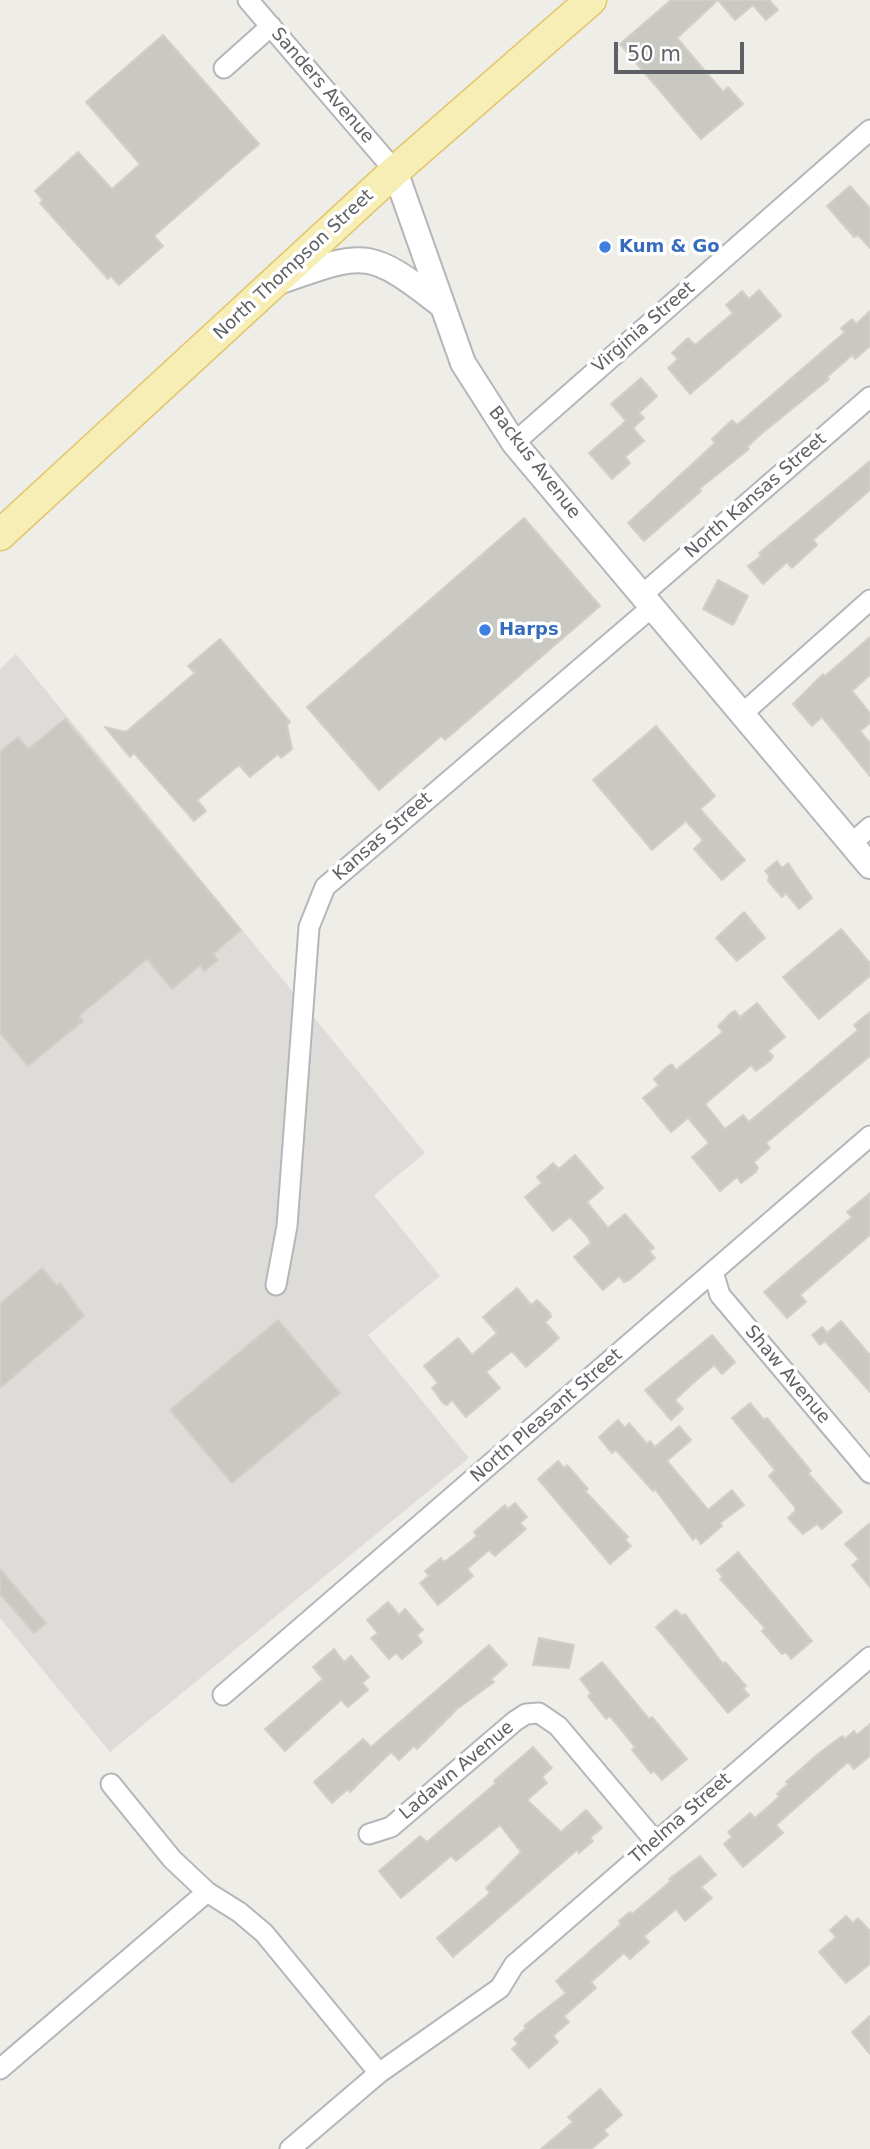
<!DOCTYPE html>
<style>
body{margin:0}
#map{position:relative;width:870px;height:2149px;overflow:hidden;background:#efede7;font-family:"DejaVu Sans",sans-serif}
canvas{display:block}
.scale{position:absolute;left:614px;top:42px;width:130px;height:32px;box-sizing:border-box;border:4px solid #5e6165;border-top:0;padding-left:9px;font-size:21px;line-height:24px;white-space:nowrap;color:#5e6165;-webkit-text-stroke:5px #fff;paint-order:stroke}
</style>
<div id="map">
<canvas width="870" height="2149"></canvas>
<div class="scale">50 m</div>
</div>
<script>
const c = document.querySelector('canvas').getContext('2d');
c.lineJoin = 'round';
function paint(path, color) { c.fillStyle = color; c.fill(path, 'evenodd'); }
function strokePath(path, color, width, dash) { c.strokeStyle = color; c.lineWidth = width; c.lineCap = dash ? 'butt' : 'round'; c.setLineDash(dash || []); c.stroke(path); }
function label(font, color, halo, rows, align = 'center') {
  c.font = font + ' "DejaVu Sans",sans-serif'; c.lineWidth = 7; c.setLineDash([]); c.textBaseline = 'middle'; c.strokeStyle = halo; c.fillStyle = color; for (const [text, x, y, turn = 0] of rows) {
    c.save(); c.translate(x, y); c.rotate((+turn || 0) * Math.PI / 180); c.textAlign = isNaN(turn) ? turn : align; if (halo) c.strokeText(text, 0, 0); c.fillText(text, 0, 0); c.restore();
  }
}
paint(new Path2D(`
 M16 654 425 1153 374 1195 440 1276 368 1335 469 1458 110 1752 0 1618V669Z`), '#dedcd9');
const building = new Path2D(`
 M671 0H718L677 38 723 92 728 87 743 104 701 139 620 44Z
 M718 0H769L778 10 766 20 753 5 735 20Z
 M163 35 259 144 154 236 163 246 119 285 111 276 108 279 40 203 43 200 35 191 78 152 112 189 140 164 86 102Z
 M850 186 870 208V248L858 235 854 237 827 206Z
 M759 290 781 316 690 394 668 368 678 359 672 353 688 338 695 345 733 313 726 305 742 291 749 299Z
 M870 311V346L855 359 852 355 827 377 829 379 761 434 747 447 749 449 699 489 701 491 644 541 628 523 715 443 712 439 732 420 737 425 845 332 841 328 852 319 856 324Z
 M641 378 657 396 639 413 644 418 633 428 644 441 625 457 630 463 612 479 589 453 626 421 611 404Z
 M870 461V490L813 540 817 545 792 568 787 562 763 584 748 566 761 556 759 553Z
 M524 518 600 606 445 740 441 736 379 790 307 707Z
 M718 580 748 596 733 625 703 609Z
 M870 637V675L852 691 870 713V723L860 731 870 743V776L822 717 812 726 793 704 823 674 825 676Z
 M220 639 290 722 287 725 292 749 281 758 278 754 250 777 239 765 197 800 206 811 194 821 134 753 130 757 105 727 126 732 195 673 188 666Z
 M65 719 241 930 213 954 218 960 204 971 200 965 172 989 147 959 79 1016 83 1021 28 1066 0 1033V752L18 737 28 749Z
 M656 726 715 796 700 809 745 860 722 880 694 849 703 840 686 821 652 850 593 780Z
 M777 861 782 868 788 863 812 898 799 909 786 893 782 897 768 881 769 875 765 871Z
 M744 912 765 938 737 961 716 938Z
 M841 929 870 963V976L819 1019 783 977Z
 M757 1003 785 1037 768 1051 773 1056 771 1060 756 1071 751 1065 705 1104 725 1129 743 1115 749 1122 858 1030 854 1025 870 1012V1056L766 1143 770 1148 754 1162 758 1168 756 1172 741 1183 737 1177 720 1191 692 1157 709 1143 688 1118 671 1132 643 1098 659 1085 654 1079 667 1067 672 1064 676 1070 723 1032 718 1026 731 1013 735 1011 740 1017Z
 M575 1155 603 1188 587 1202 608 1228 625 1214 654 1248 649 1251 655 1258 629 1280 624 1282 619 1276 603 1290 574 1257 591 1243 587 1236 570 1217 553 1231 525 1197 542 1183 537 1177 553 1163 559 1169Z
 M870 1193V1235L800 1295 806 1302 787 1318 764 1292 852 1217 847 1212Z
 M42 1268 57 1286 60 1283 84 1316 0 1388V1304Z
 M517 1288 531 1305 537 1300 550 1313 551 1317 545 1322 559 1338 526 1367 512 1351 486 1372 500 1388 466 1417 452 1400 447 1405 443 1403 432 1388 438 1383 424 1366 458 1338 472 1355 497 1333 483 1317Z
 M278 1320 340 1393 232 1483 170 1410Z
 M841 1321 870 1355V1392L825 1341 820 1345 812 1335 822 1327 827 1333Z
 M712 1335 735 1362 722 1374 714 1365 692 1384 675 1400 683 1409 671 1420 645 1390Z
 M750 1403 764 1420 767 1418 811 1471 808 1473 842 1512 822 1529 817 1524 803 1534 788 1518 795 1511V1507L769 1476 775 1470 732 1418Z
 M618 1420 625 1428 629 1423 647 1444 650 1441 655 1447 679 1426 691 1440 667 1461 708 1510 732 1490 744 1505 720 1523 722 1526 701 1544 696 1537 693 1540 655 1489 653 1491 616 1450 612 1453 599 1437Z
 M558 1461 564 1468 567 1465 588 1489 585 1491 628 1537 625 1540 631 1546 610 1564 538 1479Z
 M515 1503 527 1517 520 1523 526 1529 495 1556 489 1550 467 1569 473 1576 438 1605 420 1583 429 1576 425 1571 441 1558 444 1562 455 1554 477 1536 474 1532 505 1505 508 1509Z
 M870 1523V1587L852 1565 859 1559 845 1544Z
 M738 1552 812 1641 791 1659 786 1652 782 1654 762 1631 765 1628 720 1579 723 1577 717 1570Z
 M0 1569 46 1623 34 1633 0 1594Z
 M388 1602 399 1615 405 1609 423 1630 417 1635 422 1642 402 1659 396 1653 389 1659 371 1638 378 1633 367 1620Z
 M676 1610 682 1616 685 1614 723 1664 725 1662 746 1686 743 1689 749 1695 728 1713 656 1627Z
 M539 1638 574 1645 569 1668 533 1665Z
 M489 1645 507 1665 491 1679 494 1682 457 1709 417 1749 414 1746 399 1760 391 1752 350 1792 348 1789 332 1803 314 1782 363 1739 371 1747Z
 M334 1649 344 1662 351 1656 369 1677 362 1683 368 1690 348 1707 341 1700 285 1751 265 1729 323 1679 313 1667Z
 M602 1662 649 1719 652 1717 687 1759 662 1780 654 1771 651 1773 632 1750 635 1747 610 1716 606 1719 588 1696 591 1693 580 1679Z
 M870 1724V1756L854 1769 848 1762 776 1825 783 1833 743 1867 724 1844 732 1837 728 1832 750 1813 755 1818 779 1797 777 1794 788 1784 786 1782 818 1754 842 1736 845 1739 854 1731 857 1735Z
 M533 1747 552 1768 542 1777 547 1783 527 1800 561 1832 586 1810 602 1828 590 1838 593 1841 579 1853 577 1850 453 1957 437 1938 490 1893 486 1888 521 1852 500 1825 456 1861 451 1856 401 1898 379 1871 420 1836 427 1842 496 1783 494 1781Z
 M700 1856 716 1875 701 1887 712 1898 685 1921 676 1909 644 1936 649 1942 630 1959 624 1953 591 1982 596 1988 564 2016 569 2022 553 2036 558 2042 529 2068 512 2049 518 2044 514 2039 526 2028 524 2026 566 1993 556 1981 621 1924 619 1921 630 1912 632 1914 671 1881 669 1879Z
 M846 1916 853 1923 858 1918 870 1931V1964L846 1983 819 1952 836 1937 830 1930Z
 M870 2016V2054L852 2032Z
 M600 2089 622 2115 604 2130 608 2135 591 2149H541L573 2122 568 2117Z`);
paint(building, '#cac8c3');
strokePath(building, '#d3cfc6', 2);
const minor = new Path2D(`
 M248 0 395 171
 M224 68 271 26
 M514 443 870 130
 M642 595 870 397
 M742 714 870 600
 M851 844 870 827
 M713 1272 720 1295 870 1473
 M276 1285 287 1226 309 927 325 887 652 607
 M223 1695 870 1136
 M111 1784 172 1859 207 1892 239 1912 264 1933 379 2073
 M369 1834 391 1827 515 1721 526 1714 539 1713 558 1726 655 1841
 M0 2069 207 1892
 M290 2149 379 2073 500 1988 514 1965 870 1657`);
const tertiary = new Path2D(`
 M395 171 463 363 514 443 870 866
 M278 282C364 253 366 246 440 304`);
const primary = new Path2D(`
 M0 535 395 171 591 0`);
strokePath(minor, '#b4b6ba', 23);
strokePath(tertiary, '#b4b6ba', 28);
strokePath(primary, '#e2c66d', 33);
strokePath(minor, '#fff', 19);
strokePath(tertiary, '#fff', 24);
strokePath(primary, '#f6eeb4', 30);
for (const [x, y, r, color] of [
 [605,247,7,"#3f7fe0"],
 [485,630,7,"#3f7fe0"]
]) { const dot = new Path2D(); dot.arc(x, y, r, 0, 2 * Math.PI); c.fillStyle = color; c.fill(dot); strokePath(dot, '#fff', 2.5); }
label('18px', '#5e6165', '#fff', [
 ["Sanders Avenue",322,86,49],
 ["North Thompson Street",294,265,-43],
 ["Virginia Street",644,328,-41],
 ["Backus Avenue",534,463,52],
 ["North Kansas Street",756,496,-41],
 ["Kansas Street",383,837,-41],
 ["Shaw Avenue",787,1375,50],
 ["North Pleasant Street",547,1416,-41],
 ["Ladawn Avenue",457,1771,-40],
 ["Thelma Street",681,1819,-41]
]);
label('bold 18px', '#366cbe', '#fff', [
 ["Kum & Go",619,247],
 ["Harps",499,630]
], 'left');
</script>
